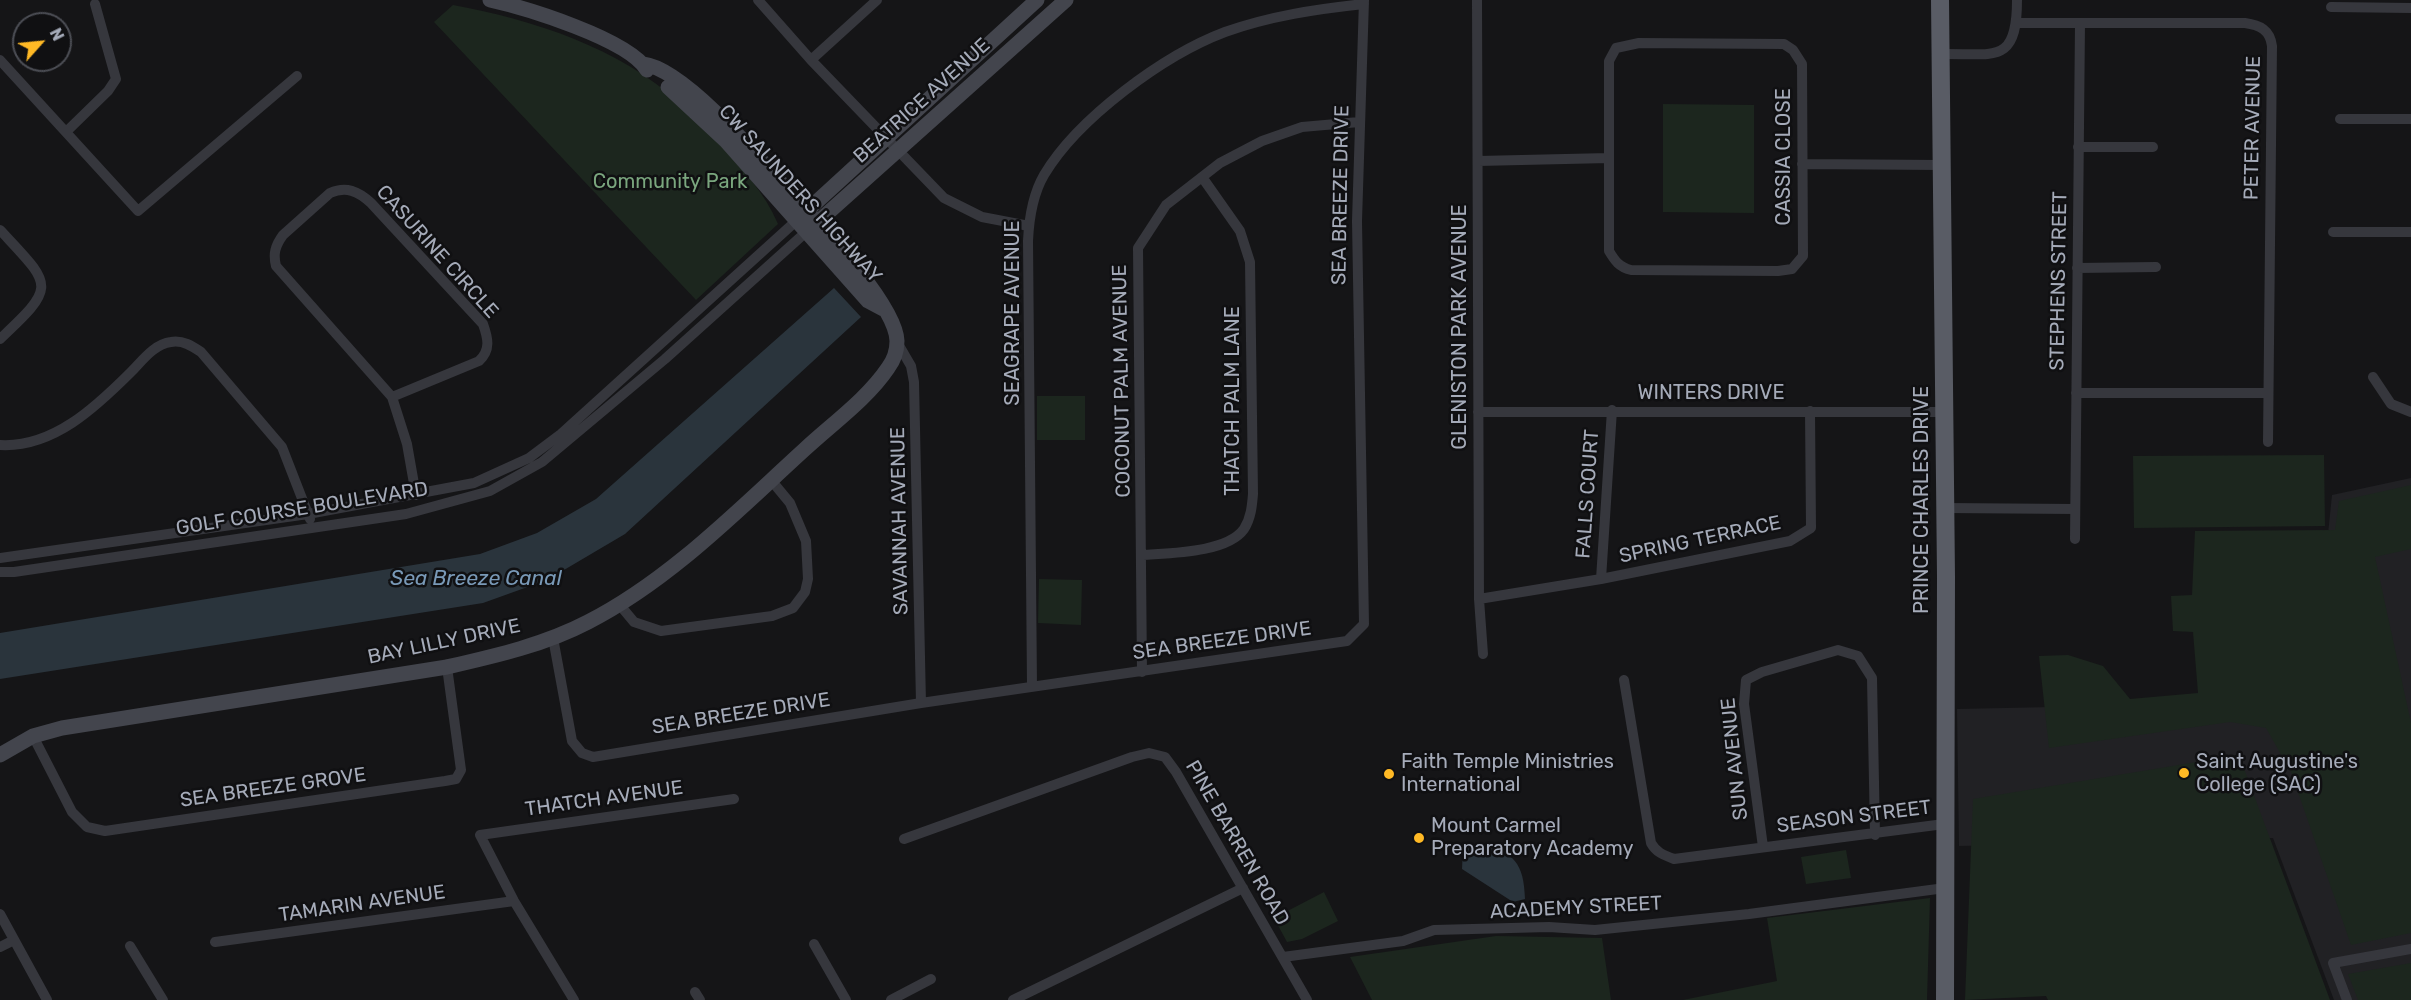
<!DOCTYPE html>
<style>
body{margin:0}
#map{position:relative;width:2411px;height:1000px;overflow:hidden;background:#151517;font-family:Rubik,sans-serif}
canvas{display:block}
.north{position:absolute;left:12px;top:12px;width:60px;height:60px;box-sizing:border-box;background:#101012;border:2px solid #4c4e55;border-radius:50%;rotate:63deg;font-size:16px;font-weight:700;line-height:24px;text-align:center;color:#a5abb9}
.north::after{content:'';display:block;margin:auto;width:21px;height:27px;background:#ffb925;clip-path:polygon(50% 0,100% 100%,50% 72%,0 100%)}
</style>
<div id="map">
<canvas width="2411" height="1000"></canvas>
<div class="north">N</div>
</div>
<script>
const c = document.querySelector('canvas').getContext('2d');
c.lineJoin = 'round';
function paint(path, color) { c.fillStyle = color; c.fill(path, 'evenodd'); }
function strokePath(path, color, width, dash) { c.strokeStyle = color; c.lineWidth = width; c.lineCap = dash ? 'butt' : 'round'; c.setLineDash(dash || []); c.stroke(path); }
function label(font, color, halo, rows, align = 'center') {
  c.font = font + ' Rubik,sans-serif'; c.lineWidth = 5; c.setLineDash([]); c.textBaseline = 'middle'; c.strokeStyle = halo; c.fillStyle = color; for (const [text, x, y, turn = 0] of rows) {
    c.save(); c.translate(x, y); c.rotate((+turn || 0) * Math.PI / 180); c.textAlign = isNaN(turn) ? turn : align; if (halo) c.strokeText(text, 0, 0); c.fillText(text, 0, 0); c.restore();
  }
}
paint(new Path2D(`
 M2411 478V1000H2334L2273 838 1959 846 1957 709 2244 703 2323 583 2332 495Z`), '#212124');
paint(new Path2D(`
 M453 5C534 20 618 47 681 104 694 116 706 130 719 144 742 168 765 193 778 224L696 300 434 22Z
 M1663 104 1754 105V213L1663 212Z
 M1037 396H1085V440H1037Z
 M2324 455 2325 526 2134 528 2133 456Z
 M2411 485V549L2375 557 2411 723V933L2351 945 2291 772 2266 728 2230 722 2049 748 2039 656 2068 655 2103 666 2130 699 2198 693 2193 632 2173 631 2171 596 2192 595 2195 531 2335 530 2339 501Z
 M1039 579 1082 580 1081 625 1038 623Z
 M2239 755 2330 1000H2048L2046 996 1965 1000 1973 799Z
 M1846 850 1851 878 1806 884 1801 857Z
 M1324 892 1338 921 1302 939 1287 942 1274 918Z
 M1930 898 1927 1000H1683L1777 981 1767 918Z
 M1496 936 1602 938 1611 1000H1372L1350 957Z
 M2411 963V1000H2358L2348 974Z`), '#1c261e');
paint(new Path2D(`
 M834 288 861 317 625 534 547 580 483 603 0 679V633L480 554 537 533 596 499Z
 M1480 844C1514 852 1524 863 1525 899L1513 902 1462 869 1463 848Z`), '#2a343c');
strokePath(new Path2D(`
 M758 0 811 60 944 198 982 217 1029 226
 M1477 0 1479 599 1483 654
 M2331 7 2411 8
 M2017 23H2245C2260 25 2270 30 2272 46L2268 442
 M1639 43 1784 44 1793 50 1802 64 1803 256 1792 269 1778 271 1631 270C1619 267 1615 261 1609 251V61L1616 48Z
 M1940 54C1994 53 2017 66 2017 0
 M0 60 138 211 297 76
 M811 60 877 0
 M2340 119H2411
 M66 132 108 91 116 79 95 4
 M2078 147H2153
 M1478 161 1609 158
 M1802 164 1941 165
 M0 230C52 286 58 285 0 339
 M2333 232H2411
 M2077 268 2156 267
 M897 342 911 366 914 382 921 703
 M2373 377 2391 404 2411 412
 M2076 393H2268
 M392 397 479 361C491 350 488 338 483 324L371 203C358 191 346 186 330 193L283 235C275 246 273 254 276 266L392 397 407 444 416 495
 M1478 412H1944
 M0 445C53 448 96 407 131 372 142 361 154 344 171 342 183 340 192 346 201 352L282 447 310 519
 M1945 508 2075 509
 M2075 539 2080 23
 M1143 555C1169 553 1227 553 1244 529 1251 518 1252 506 1253 494L1250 262 1240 231 1202 177
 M0 558 308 514 474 483 529 458 561 434 795 222
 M0 572H14L406 514 490 491 542 462 665 359 805 233
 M1601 579 1612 410
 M1479 599 1601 579 1790 541 1811 528 1810 411
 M619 604 634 622 661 631 772 616 793 608 805 592 808 579 806 541 790 503 771 480
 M553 638 572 741 582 753 593 757 921 703 1347 641 1364 624 1357 221 1364 0
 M1142 672 1138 248 1166 205 1220 163 1262 141 1302 127 1359 122
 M1624 680 1651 843C1656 852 1663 855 1674 859L1944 824
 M1032 686 1028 241C1029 219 1033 194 1044 175 1078 118 1164 55 1225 32 1270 16 1317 9 1364 4
 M33 736 72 812 87 827 105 831 445 781 456 779 461 770 447 667
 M904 839 1132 757 1149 753 1165 757 1176 772 1307 1000
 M1763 847 1744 704 1746 680 1762 672 1838 650 1858 656 1872 678 1875 835
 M0 914 47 1000
 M215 942 514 901
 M814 944 846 1000
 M130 946 163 1000
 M0 947 14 940
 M1283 957 1403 941 1434 930 1549 927 1595 930 1749 914 1945 888
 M695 992 700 1000
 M574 1000 514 901 480 835 734 799
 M891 1000 931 979
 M1013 1000 1243 888
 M2347 1000 2333 963 2411 949`), '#36373d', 10);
strokePath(new Path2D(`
 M490 0C526 8 628 39 647 70
 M668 87 726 141 868 301 883 309
 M799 218 1037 0
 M811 228 1066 0
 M0 755 33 736 62 728 447 667C495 656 544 645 588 622 670 580 738 510 805 449 833 423 867 399 888 368 894 360 897 351 897 341 896 303 810 215 782 184 755 153 682 68 643 64`), '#43454d', 15);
strokePath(new Path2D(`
 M1940 0 1946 576 1945 1000`), '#595c65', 18);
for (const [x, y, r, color] of [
 [2184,773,6,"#ffb925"],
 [1389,774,6,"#ffb925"],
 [1419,838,6,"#ffb925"]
]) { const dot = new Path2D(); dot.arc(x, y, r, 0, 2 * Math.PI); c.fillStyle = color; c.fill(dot); strokePath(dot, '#101012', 2); }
label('20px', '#a5abb9', '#101012', [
 ["BEATRICE AVENUE",922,101,-42],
 ["PETER AVENUE",2253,128,-89],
 ["CASSIA CLOSE",1784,157,-90],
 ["CW SAUNDERS HIGHWAY",800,194,48],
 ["SEA BREEZE DRIVE",1341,195,-89],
 ["CASURINE CIRCLE",437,252,48],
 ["STEPHENS STREET",2059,281,-89],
 ["SEAGRAPE AVENUE",1013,313,-90],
 ["GLENISTON PARK AVENUE",1460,327,-90],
 ["COCONUT PALM AVENUE",1122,381,-91],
 ["WINTERS DRIVE",1711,393],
 ["THATCH PALM LANE",1233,401,-90],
 ["FALLS COURT",1588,494,-86],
 ["PRINCE CHARLES DRIVE",1922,500,-90],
 ["GOLF COURSE BOULEVARD",302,509,-9],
 ["SAVANNAH AVENUE",900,521,-91],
 ["SPRING TERRACE",1700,540,-12],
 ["SEA BREEZE DRIVE",1222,641,-8],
 ["BAY LILLY DRIVE",444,642,-12],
 ["SEA BREEZE DRIVE",741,714,-9],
 ["SUN AVENUE",1735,759,-96],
 ["SEA BREEZE GROVE",273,788,-8],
 ["THATCH AVENUE",604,799,-8],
 ["SEASON STREET",1854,817,-7],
 ["PINE BARREN ROAD",1237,843,60],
 ["TAMARIN AVENUE",362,904,-8],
 ["ACADEMY STREET",1576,908,-3]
]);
label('20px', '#7aa67e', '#101012', [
 ["Community Park",670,182]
]);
label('20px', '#a5abb9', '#101012', [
 ["Faith Temple Ministries",1401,762],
 ["International",1401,785],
 ["Saint Augustine's",2196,762],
 ["College (SAC)",2196,785],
 ["Mount Carmel",1431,826],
 ["Preparatory Academy",1431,849]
], 'left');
label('italic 21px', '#7999b7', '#101012', [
 ["Sea Breeze Canal",476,579]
]);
</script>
